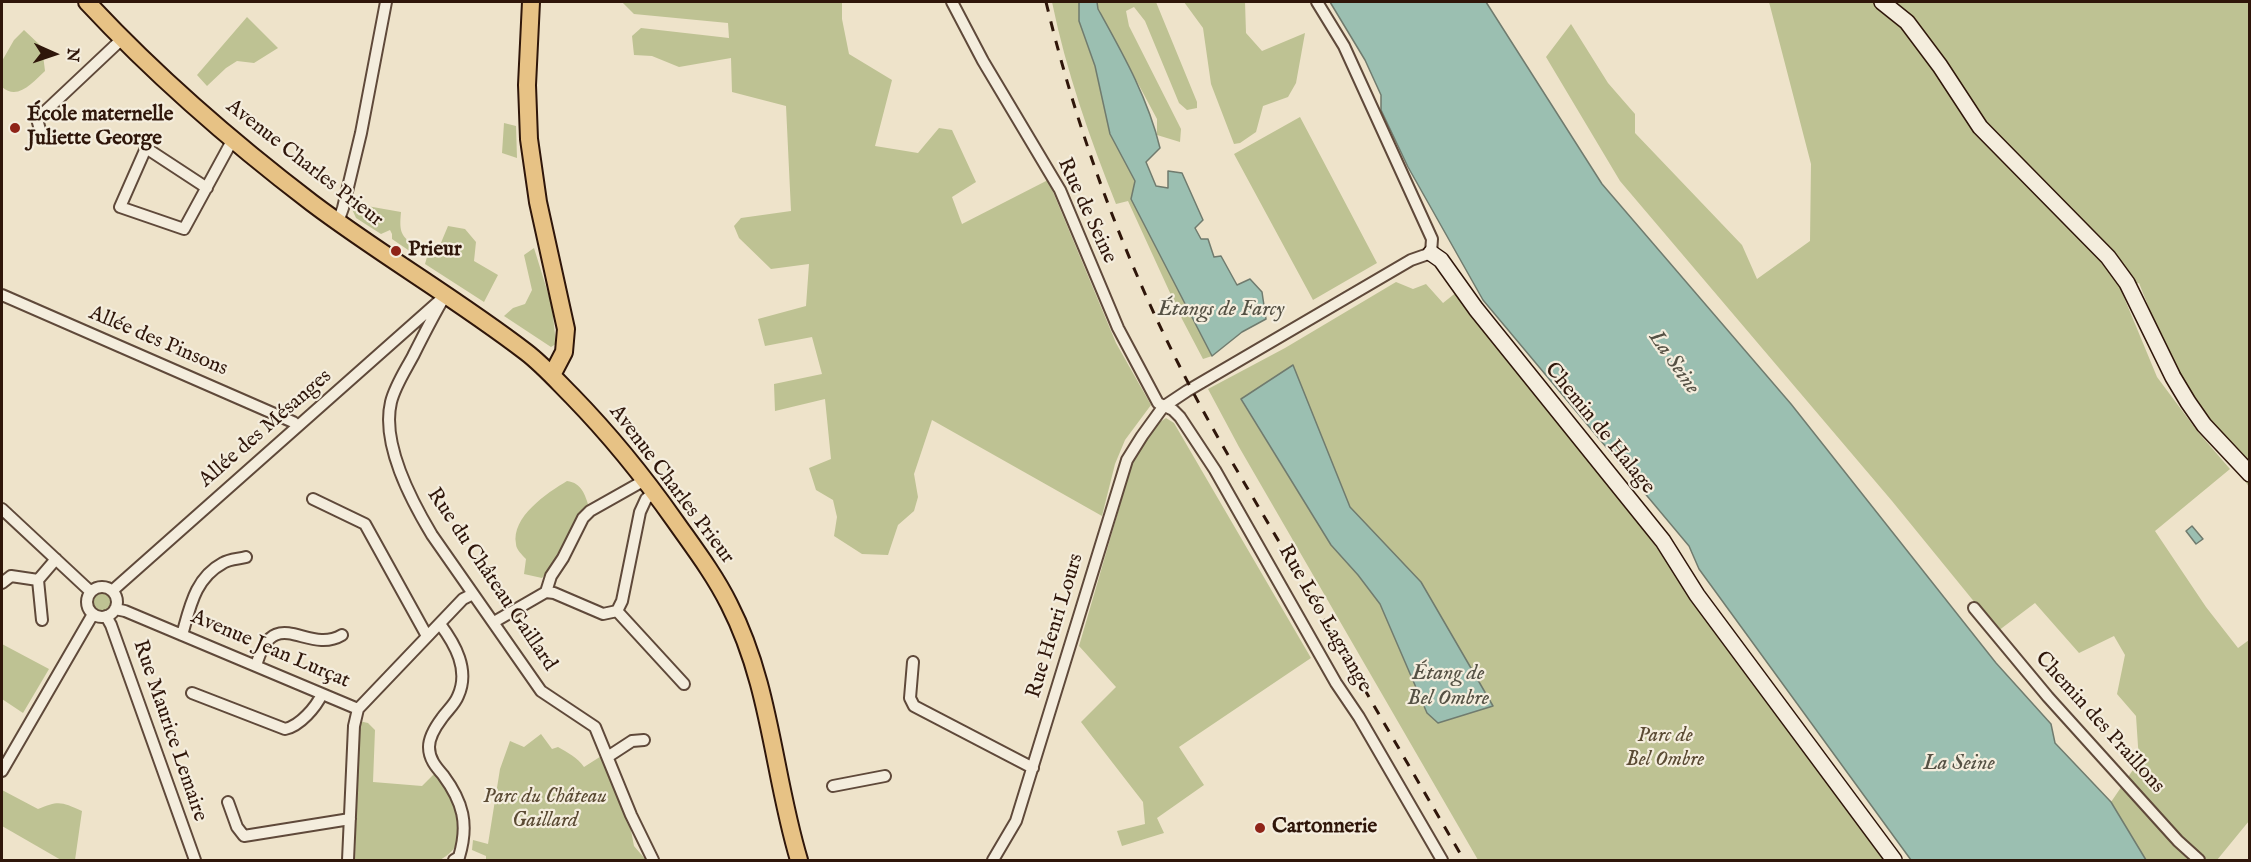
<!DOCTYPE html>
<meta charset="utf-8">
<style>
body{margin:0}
#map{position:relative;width:2251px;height:862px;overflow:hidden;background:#eee3ca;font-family:"IM FELL English",serif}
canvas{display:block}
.frame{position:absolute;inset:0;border:3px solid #2f160a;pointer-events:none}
.north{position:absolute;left:24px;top:24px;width:60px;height:60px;-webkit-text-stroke:4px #f4eddd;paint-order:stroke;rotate:93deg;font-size:16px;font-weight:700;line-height:24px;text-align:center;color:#2f160a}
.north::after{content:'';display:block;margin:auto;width:21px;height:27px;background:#2f160a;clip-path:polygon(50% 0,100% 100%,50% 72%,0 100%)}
</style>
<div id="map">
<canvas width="2251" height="862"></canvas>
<div class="frame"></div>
<div class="north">N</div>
</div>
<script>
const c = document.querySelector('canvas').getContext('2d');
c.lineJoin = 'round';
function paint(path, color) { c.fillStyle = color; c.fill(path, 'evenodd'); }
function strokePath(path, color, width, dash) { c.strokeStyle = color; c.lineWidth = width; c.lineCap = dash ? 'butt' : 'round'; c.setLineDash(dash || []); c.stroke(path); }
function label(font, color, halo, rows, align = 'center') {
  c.font = font + ' "IM FELL English",serif'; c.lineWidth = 4.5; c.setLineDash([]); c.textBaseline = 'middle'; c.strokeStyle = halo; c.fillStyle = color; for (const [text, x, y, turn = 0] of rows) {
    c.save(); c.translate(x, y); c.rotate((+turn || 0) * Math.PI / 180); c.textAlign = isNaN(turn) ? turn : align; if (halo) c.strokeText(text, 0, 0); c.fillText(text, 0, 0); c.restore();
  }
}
paint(new Path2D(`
 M622 2H842V19L849 54 892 80 875 146 918 153 939 128 952 130 976 182 952 197 962 224 1048 180 1116 343 1151 405 1125 440 1115 464 1102 516 932 420 914 474 918 497 914 511 898 525 888 555 862 554 834 536 837 517 833 500 816 490 809 468 831 459 825 399 775 411 774 384 822 374 812 337 765 346 758 319 806 306 809 264 771 269 739 238 734 226 741 218 791 211 786 106 732 92 731 58 679 67 652 56 634 55 632 36 641 28 729 38 728 23 634 14Z
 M1052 2H1079V21L1095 66 1110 134 1135 181 1131 199 1212 356 1203 359 1182 319 1128 201 1116 204C1090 139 1066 71 1052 2Z
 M1097 2H1156L1197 102V108L1187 110 1179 103 1145 21 1134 7 1126 11 1129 26 1181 129 1180 142 1157 135V119L1098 9Z
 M1184 2H1245L1246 33 1262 51 1305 33 1296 83 1288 97 1263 106 1256 132 1240 143 1234 144 1211 84 1203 28Z
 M1769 2H2249V487L2205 422 2168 356 2139 283 2121 290 2157 377 2198 432 2230 469 2155 531 2206 607 2238 648 2249 640V821L2217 860H2146L2111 802 2139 761 2136 716 2117 694 2125 655 2114 636 2079 653 2035 603 1998 631 1892 501 1620 181 1546 57 1571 24 1608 83 1635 114V133L1742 245 1757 279 1810 241 1811 164Z
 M247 17 278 48 254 63 237 61 226 68 207 86 197 75Z
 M24 30 42 47 45 71C33 82 18 101 2 87V61L14 40Z
 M1300 117 1377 263 1313 300 1234 154Z
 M504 123 516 126 517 158 502 153Z
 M367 206 401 212C399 233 401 235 416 248L414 254 392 239V234L390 230 381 234 356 218 352 209Z
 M448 226 465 229 476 242 474 261 498 275 484 302 425 264 427 257H435Z
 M534 248 552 306 556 344 551 347 504 316 513 308 525 304 532 290 524 255Z
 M1396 282 1413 289 1426 284 1443 303 1458 291 1651 540 1885 860H1478L1239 447 1208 389 1285 348ZM1293 366 1350 507 1427 713 1380 604 1358 575 1331 545 1241 400Z
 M1166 418 1174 423 1311 658 1179 747 1204 785 1157 818 1164 833 1122 846 1117 831 1145 824 1143 802 1081 722 1116 687 1079 646 1134 457 1151 428Z
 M567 481C582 483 585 495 589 507L555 564 542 578 524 574 526 559C522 555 516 549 516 544 511 517 547 493 567 481Z
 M91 602a10 10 0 1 1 20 0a10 10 0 1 1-20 0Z
 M2 644 49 669 23 713 2 699Z
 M359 721 368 723 375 730 373 782 422 786 435 773C455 798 478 840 440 860H355Z
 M541 734 552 749 558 747C567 752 578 758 584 767L606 753 625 800 634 846 646 860H486V856L472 850 473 840 488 844 500 769 510 741 524 747Z
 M2 790 38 809C59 800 62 802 82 811L75 860H61L2 826Z`), '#bec293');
const water = new Path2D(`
 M1079 2H1097L1098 9C1123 54 1148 98 1160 148L1146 162 1156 186 1168 188V171L1182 173 1203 220 1195 228 1201 239H1208L1214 257 1221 256 1237 285 1250 279 1262 292 1266 319 1242 332 1212 356 1131 199 1135 181 1110 134 1095 66 1079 21Z
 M1330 2H1486L1602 184 1791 404 1996 663 2051 724 2055 743 2111 802 2146 860H1911L1699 569 1689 546 1483 300 1408 167 1381 110V95L1365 60Z
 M1293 365 1350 507 1421 582 1493 706 1438 723 1427 713 1380 604 1358 575 1331 545 1241 399Z
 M2192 526 2203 539 2196 544 2186 531Z`);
paint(water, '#9bbfb1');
strokePath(water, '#707b6e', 1.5);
const street = new Path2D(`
 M952 2 983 61 1060 190 1118 328 1158 403 1173 410 1180 417 1215 470 1336 683 1359 717 1442 860
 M42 137 37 119 123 38
 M207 188 146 148 120 207 184 229 233 139
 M338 222 343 208 361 133 386 2
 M2 295 293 422 298 426
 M445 296C433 316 423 336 413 356 405 371 395 386 391 402 381 444 411 500 432 535L541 691 595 727 631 815 653 860
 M313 499 365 524 427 636
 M2 509 91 592
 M38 580 56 559
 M2 583 11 576 38 580 42 620
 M87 602a15 15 0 1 1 30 0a15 15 0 1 1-30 0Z
 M112 591 438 302
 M546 592 551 576 563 558 583 518 590 511 645 480
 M1974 608 2048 697 2178 841 2199 860
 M115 609 125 611 358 709 463 599 473 594
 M617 611 684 684
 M106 616 111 625 195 860
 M494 622 546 592 554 593 603 614 617 611 622 601 640 512 646 499 654 492
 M440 624C455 644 470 670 458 696 455 704 447 711 442 718 436 726 429 737 429 747 429 759 436 767 443 775 463 802 469 824 459 857L454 860
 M182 635C190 607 195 578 223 563 229 559 239 559 246 557
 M913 662 910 698 914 706 1033 768
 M256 666C274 601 307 656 342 635
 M192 693 285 729C300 726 316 707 322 694
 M609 756 632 741 644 740
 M2 771 93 614
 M833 786 885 776
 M228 802 237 827 244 836 350 819
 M348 860 354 726 358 709
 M993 860 1016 821 1127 460 1142 436 1163 407 1187 391 1411 260 1431 253 1432 239 1344 46 1317 2`);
const secondary = new Path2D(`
 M1882 2 1907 22 1940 66 1980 127 2108 257 2127 283 2173 377 2188 402 2204 425 2250 474
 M1431 253 1441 260 1476 309 1663 541 1697 595 1894 860`);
const primary = new Path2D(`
 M87 2C155 75 232 142 312 203 381 255 457 299 526 352 543 365 557 381 572 396 610 435 644 477 675 521 694 548 714 574 729 604 771 686 773 774 799 860
 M531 2 527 85 529 139 538 202 566 329 564 352 552 375`);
strokePath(street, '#5f493a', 14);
strokePath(secondary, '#2f160a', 18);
strokePath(primary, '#2f160a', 20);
strokePath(street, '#f4eddd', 10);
strokePath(secondary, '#f4eddd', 15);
strokePath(primary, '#e7c285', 16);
strokePath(new Path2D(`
 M1046 2C1076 127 1120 248 1178 363 1213 433 1255 500 1295 569 1351 666 1407 763 1464 860`), '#2f160a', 3, [10, 10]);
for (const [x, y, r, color] of [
 [15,128,6,"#8f2418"],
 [396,251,6,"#8f2418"],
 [1260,828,6,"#8f2418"]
]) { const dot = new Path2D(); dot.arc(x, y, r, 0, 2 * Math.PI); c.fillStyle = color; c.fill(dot); strokePath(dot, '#f4eddd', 2); }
label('bold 21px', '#2f160a', '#f4eddd', [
 ["École maternelle",27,116],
 ["Juliette George",27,140],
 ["Prieur",408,251],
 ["Cartonnerie",1272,828]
], 'left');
label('21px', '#2f160a', '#f4eddd', [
 ["Avenue Charles Prieur",304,164,38],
 ["Rue de Seine",1086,211,65],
 ["Allée des Pinsons",158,342,23],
 ["Allée des Mésanges",266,429,-41],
 ["Chemin de Halage",1599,429,51],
 ["Avenue Charles Prieur",671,485,53],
 ["Rue du Château Gaillard",491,580,56],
 ["Rue Léo Lagrange",1324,619,60],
 ["Rue Henri Lours",1056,626,-73],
 ["Avenue Jean Lurçat",270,650,23],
 ["Chemin des Praillons",2099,723,48],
 ["Rue Maurice Lemaire",169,731,71]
]);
label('italic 21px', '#5a4a33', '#f4eddd', [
 ["Parc de",1665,737],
 ["Bel Ombre",1665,761],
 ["Parc du Château",545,798],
 ["Gaillard",545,822]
]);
label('italic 22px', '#555144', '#f4eddd', [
 ["Étangs de Farcy",1221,310],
 ["La Seine",1673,363,55],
 ["Étang de",1448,674],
 ["Bel Ombre",1448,699],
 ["La Seine",1959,764]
]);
</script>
